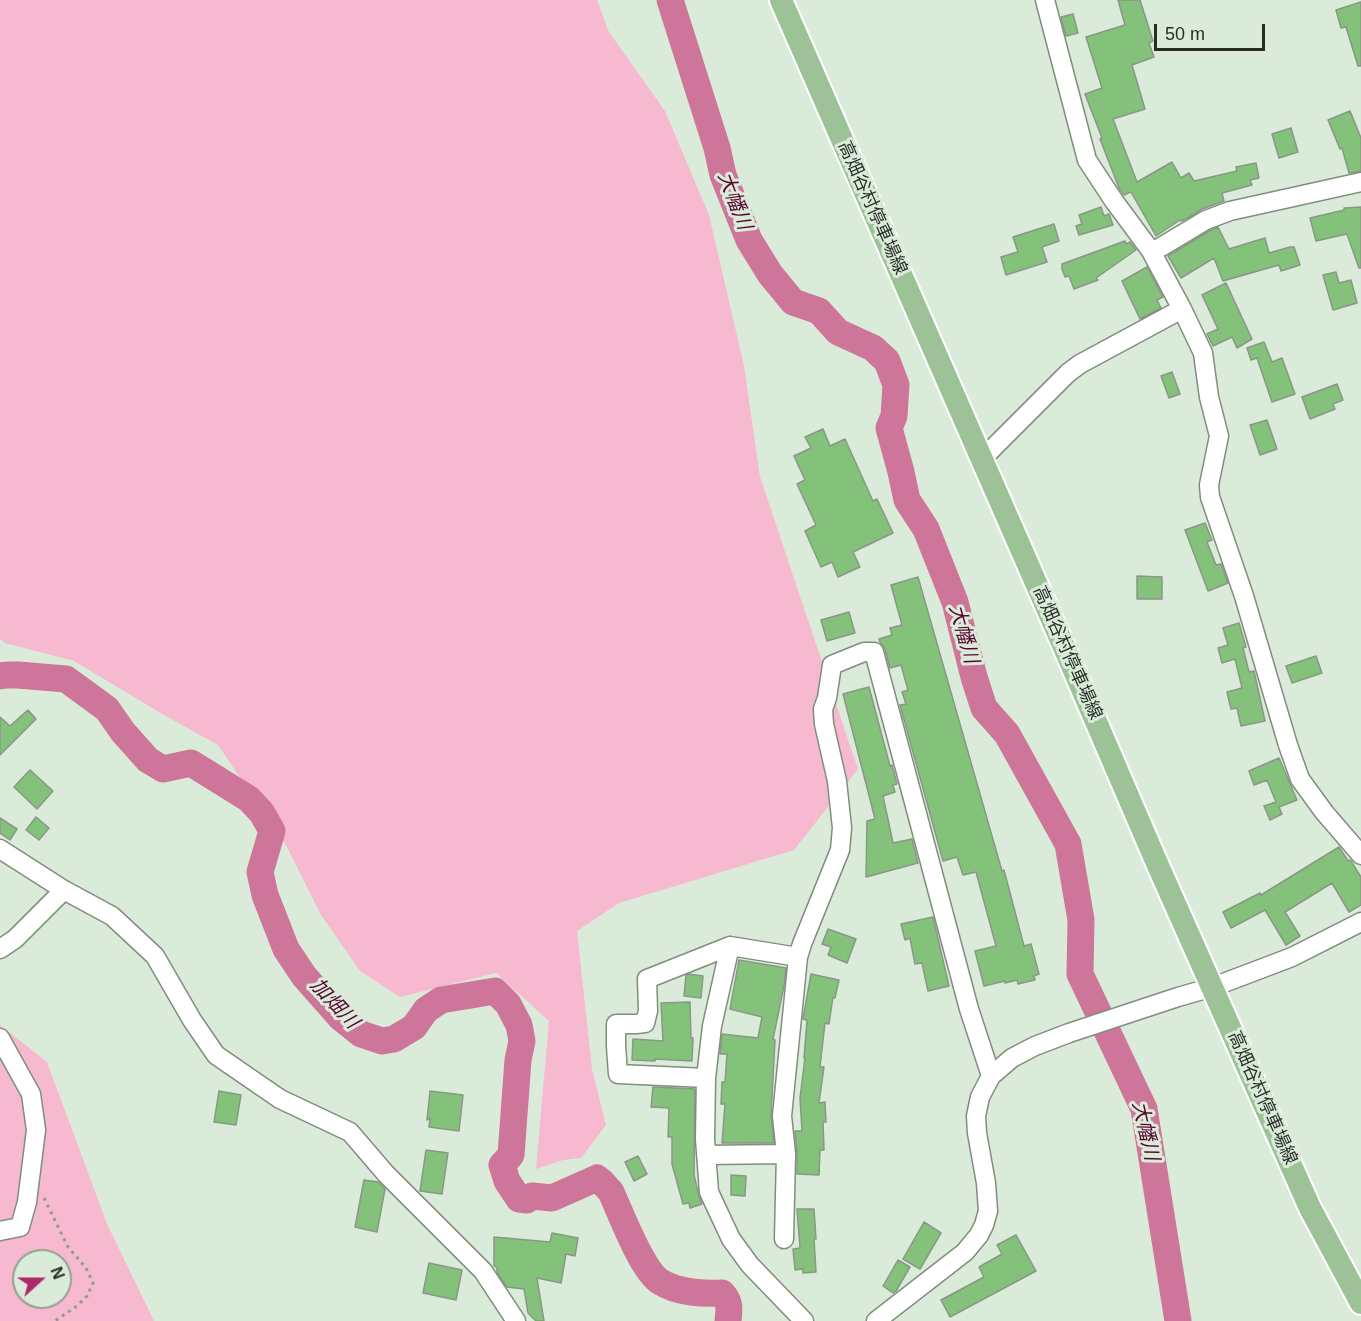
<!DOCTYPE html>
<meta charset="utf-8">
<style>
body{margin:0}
#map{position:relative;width:1361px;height:1321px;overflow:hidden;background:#dbebd9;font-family:Helvetica,sans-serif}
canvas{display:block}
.north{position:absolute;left:12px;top:1249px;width:60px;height:60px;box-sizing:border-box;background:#dbebd9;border:2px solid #939f91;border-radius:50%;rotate:69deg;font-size:16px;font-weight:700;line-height:24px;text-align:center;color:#272d26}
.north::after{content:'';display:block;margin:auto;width:21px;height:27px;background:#af286c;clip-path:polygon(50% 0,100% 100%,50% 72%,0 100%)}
.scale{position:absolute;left:1154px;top:24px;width:111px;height:27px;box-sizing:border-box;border:3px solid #272d26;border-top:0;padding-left:8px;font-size:18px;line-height:21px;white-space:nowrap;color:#272d26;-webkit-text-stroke:4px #dbebd9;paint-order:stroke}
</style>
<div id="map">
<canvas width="1361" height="1321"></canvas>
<div class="north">N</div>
<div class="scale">50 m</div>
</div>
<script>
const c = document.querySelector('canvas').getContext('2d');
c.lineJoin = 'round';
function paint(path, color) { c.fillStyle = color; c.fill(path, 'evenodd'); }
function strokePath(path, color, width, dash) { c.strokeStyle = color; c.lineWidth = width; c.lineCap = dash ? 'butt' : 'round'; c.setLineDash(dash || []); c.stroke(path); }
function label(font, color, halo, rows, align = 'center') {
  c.font = font + ' Helvetica,"Noto Sans JP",sans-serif'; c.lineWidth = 6; c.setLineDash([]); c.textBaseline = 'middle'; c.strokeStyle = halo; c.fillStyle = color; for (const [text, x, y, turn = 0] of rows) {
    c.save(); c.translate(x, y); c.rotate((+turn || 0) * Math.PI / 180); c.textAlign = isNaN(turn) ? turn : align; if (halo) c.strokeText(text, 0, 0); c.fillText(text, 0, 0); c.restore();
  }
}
paint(new Path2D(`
 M0 0H597L609 32 665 111 709 215 744 366 760 477 858 769 794 850 619 903 577 931 592 1069 606 1125 581 1158 563 1160 536 1169 549 1021 496 973 400 997 360 971 321 915 287 847 218 745 164 715 74 661 5 643 0 639Z
 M0 1025 47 1062 107 1224 154 1321H0ZM24 1261H60V1297H24Z`), '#f7b9d0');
strokePath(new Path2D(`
 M670 0 717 148 723 175 749 240 770 274 793 302 819 311 838 332 873 348 887 361 896 385 894 416 889 428 901 472 907 500 926 529 955 602 974 677 984 708 1007 734 1068 844 1081 920 1080 974 1144 1109 1178 1321
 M0 676 7 675H18L66 679 107 709 123 732 148 760 163 769 191 763 249 799 262 813 272 831 260 872 265 895 286 949 304 976 341 1018 361 1034 382 1041 394 1039 414 1027 426 1010 441 1000 495 991 508 1004 519 1025 522 1041 518 1060 511 1155 502 1165 507 1181 519 1199 527 1200 532 1196 552 1198 597 1178 602 1182 611 1192C621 1214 641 1268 659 1281 678 1293 701 1294 722 1293 731 1302 729 1310 728 1321`), '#ce769a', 27);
const building = new Path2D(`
 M1118 0H1140L1153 41 1149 43 1154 57 1132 65 1145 109 1113 119 1137 182 1172 162 1181 178 1189 173 1194 181 1237 171 1236 167 1256 163 1259 178 1250 180 1252 185 1222 193 1224 201 1202 209 1188 218 1181 221 1180 220 1156 236 1131 192 1124 195 1119 188 1100 139 1102 138 1085 94 1102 88 1086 37 1125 25Z
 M1361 2V66H1358L1346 27 1341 28 1336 10Z
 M1073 14 1078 33 1066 36 1061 17Z
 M1350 111 1361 138V171L1349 173 1342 148 1340 149 1328 120Z
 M1291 128 1298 152 1279 158 1272 134Z
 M1101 207 1104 216 1109 214 1113 225 1079 235 1076 226 1082 224 1079 215Z
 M1361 207V268H1359L1347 234 1316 241 1310 218 1344 210V208Z
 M1054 224 1059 241 1042 247 1047 262 1006 275 1001 257 1018 252 1013 237Z
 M1218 227 1229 249 1265 238 1269 253 1290 247H1294L1300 265 1281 271 1279 265 1223 281 1214 258 1181 278 1168 256 1211 230Z
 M1125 241 1126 244 1130 242 1136 250 1096 278 1098 280 1074 289 1069 276 1065 277 1062 269V264Z
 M1147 267 1163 297 1157 300 1161 308 1140 319 1122 281Z
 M1336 272 1339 283 1351 280 1357 303 1333 310 1323 275Z
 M1226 283 1252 339 1237 348 1232 337 1213 346 1207 334 1218 329 1202 295Z
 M1264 342 1272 362 1282 358 1295 394 1272 402 1257 358 1251 360 1247 348Z
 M1172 372 1180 394 1169 398 1161 376Z
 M1337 384 1343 400 1333 404 1335 409 1310 419 1302 397Z
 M1267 420 1277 449 1260 455 1250 425Z
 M823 429 830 446 845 439 873 501 877 499 893 533 853 552 860 567 838 577 832 562 821 567 805 531 816 525 797 484 805 480 794 456 811 448 805 437Z
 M1205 523 1212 540 1207 542 1216 565 1221 564 1228 583 1208 591 1185 530Z
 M1137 576 1162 577V599H1137Z
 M918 577 1002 871 1004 870 1024 946 1031 944 1039 974 1034 976 1035 980 1018 984 1017 980 1005 983V981L984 986 975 951 996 946 976 872 963 875 957 857 943 861 900 705 906 704 902 692 908 690 901 665 890 668 885 649 880 642 879 639 892 635 890 628 902 625 891 585Z
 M849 612 855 633 827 641 821 620Z
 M1239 623 1246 647 1243 648 1249 672 1254 671 1265 721 1241 726 1237 708 1231 709 1227 692 1242 688 1235 659 1222 663 1218 648 1228 645 1223 628Z
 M1316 656 1322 673 1292 683 1286 666Z
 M869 687 890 766 892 765 897 784 893 785 895 792 883 796 893 843 912 839 918 863 866 877 867 821 875 819 843 694Z
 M28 710 36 719 0 755V717L10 726Z
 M1279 758 1297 800 1279 807 1282 814 1270 820 1264 806 1276 802 1267 780 1254 785 1249 771Z
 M30 770 53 791 37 809 14 787Z
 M36 817 49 828 39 840 26 830Z
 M0 818 17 829 10 840 0 833Z
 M1339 847 1348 861 1350 860 1351 861 1361 877V905L1349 912 1332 883 1285 912 1300 936 1286 945 1265 910 1231 928 1223 912 1260 893 1261 895Z
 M933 917 949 986 928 991 922 963 915 964 910 938 905 940 901 924Z
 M828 929 856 939 847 963 828 955 831 947 822 944Z
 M739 960 786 968 784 986 773 1039 775 1040 771 1115 774 1143H722L725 1104H721L722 1082H725L727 1054H720L722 1034 758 1038 762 1017 730 1009Z
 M689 974 703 976 701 998 684 996 686 975Z
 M811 974 839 980 835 998 833 997 829 1024 825 1023 820 1067H824L819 1103 825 1102 826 1122H823L824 1150H820L819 1175 797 1174V1153L795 1131H802L800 1098 805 1058H804L807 1020 803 1019Z
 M690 1002 691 1038H693L692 1061 655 1059V1061L632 1060 633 1039 663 1041 661 1003Z
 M653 1087 695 1089 694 1175 699 1196 702 1204 690 1208 689 1203 683 1204 672 1164V1137H668L669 1108 651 1107Z
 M219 1091 241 1095 236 1125 214 1122Z
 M430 1091 463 1095 459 1131 429 1127 430 1118 427 1120Z
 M426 1150 448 1153 442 1194 420 1191Z
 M638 1156 647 1174 634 1181 625 1162Z
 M731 1175 746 1176 745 1196 731 1195Z
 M364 1180 378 1182 385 1189 377 1232 355 1227Z
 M797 1209H814L816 1239H814L816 1272 803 1273V1269L795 1270 793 1249 800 1248Z
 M924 1222 941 1233 920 1269 903 1259Z
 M552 1233 578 1238 575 1256 566 1254 561 1283 537 1278 544 1321H536L528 1313 524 1289 507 1287 497 1273V1268L494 1266V1237L550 1242Z
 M1016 1235 1036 1271 950 1317 941 1300 984 1277 979 1267 1002 1254 997 1245Z
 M898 1260 910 1267 896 1291 893 1293 883 1286Z
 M429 1263 462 1270 456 1300 423 1293Z`);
paint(building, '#84c27b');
strokePath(building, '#899786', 1.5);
const minor = new Path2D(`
 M1045 0 1087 160 1114 201 1151 251 1182 309 1203 353 1209 397 1219 436 1209 485 1210 497 1244 596 1288 745 1300 779 1324 812 1361 855
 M1151 251 1161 247 1206 220 1230 211 1361 182
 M982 459 1068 373 1080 364 1182 309
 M0 849 64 890 112 916 155 956 192 1020 216 1055 280 1099 350 1132 386 1174 483 1271 516 1321
 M0 949 15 939 64 890
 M798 957 730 946 647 979 648 1011 645 1023 636 1024H616V1046L618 1074 706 1078 705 1139 709 1192 731 1239 750 1265 804 1321
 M0 1038 31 1094 36 1130 27 1202 20 1227 0 1231
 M706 1078 712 1026 730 946
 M706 1155 786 1154 782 1116 798 957 802 944 840 850 842 828 837 781 824 724 823 709 827 698 832 665 864 652H874L969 1009 991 1076
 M784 1239 786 1154
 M876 1321 965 1252 979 1235 984 1225 988 1211 986 1183 977 1133 976 1116 980 1097 991 1076 1012 1058 1035 1046 1069 1033 1178 997 1213 987 1292 957 1361 922`);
const major = new Path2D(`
 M781 0 1064 647 1156 861 1310 1208 1361 1303`);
strokePath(minor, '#808e7d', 21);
strokePath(major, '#fff', 26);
strokePath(new Path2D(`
 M44 1198 68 1247 86 1268 93 1283 87 1296 77 1306 55 1321`), '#909c8e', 3, [3, 4.5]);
strokePath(minor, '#fff', 18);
strokePath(major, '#9dc297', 22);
label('18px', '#272d26', '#dbebd9', [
 ["高畑谷村停車場線",872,208,66],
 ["高畑谷村停車場線",1067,653,66],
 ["高畑谷村停車場線",1262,1098,66]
]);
label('italic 20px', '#580532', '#dbebd9', [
 ["大幡川",734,201,69],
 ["大幡川",963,634,74],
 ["加畑川",334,1004,47],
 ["大幡川",1145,1131,77]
]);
</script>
